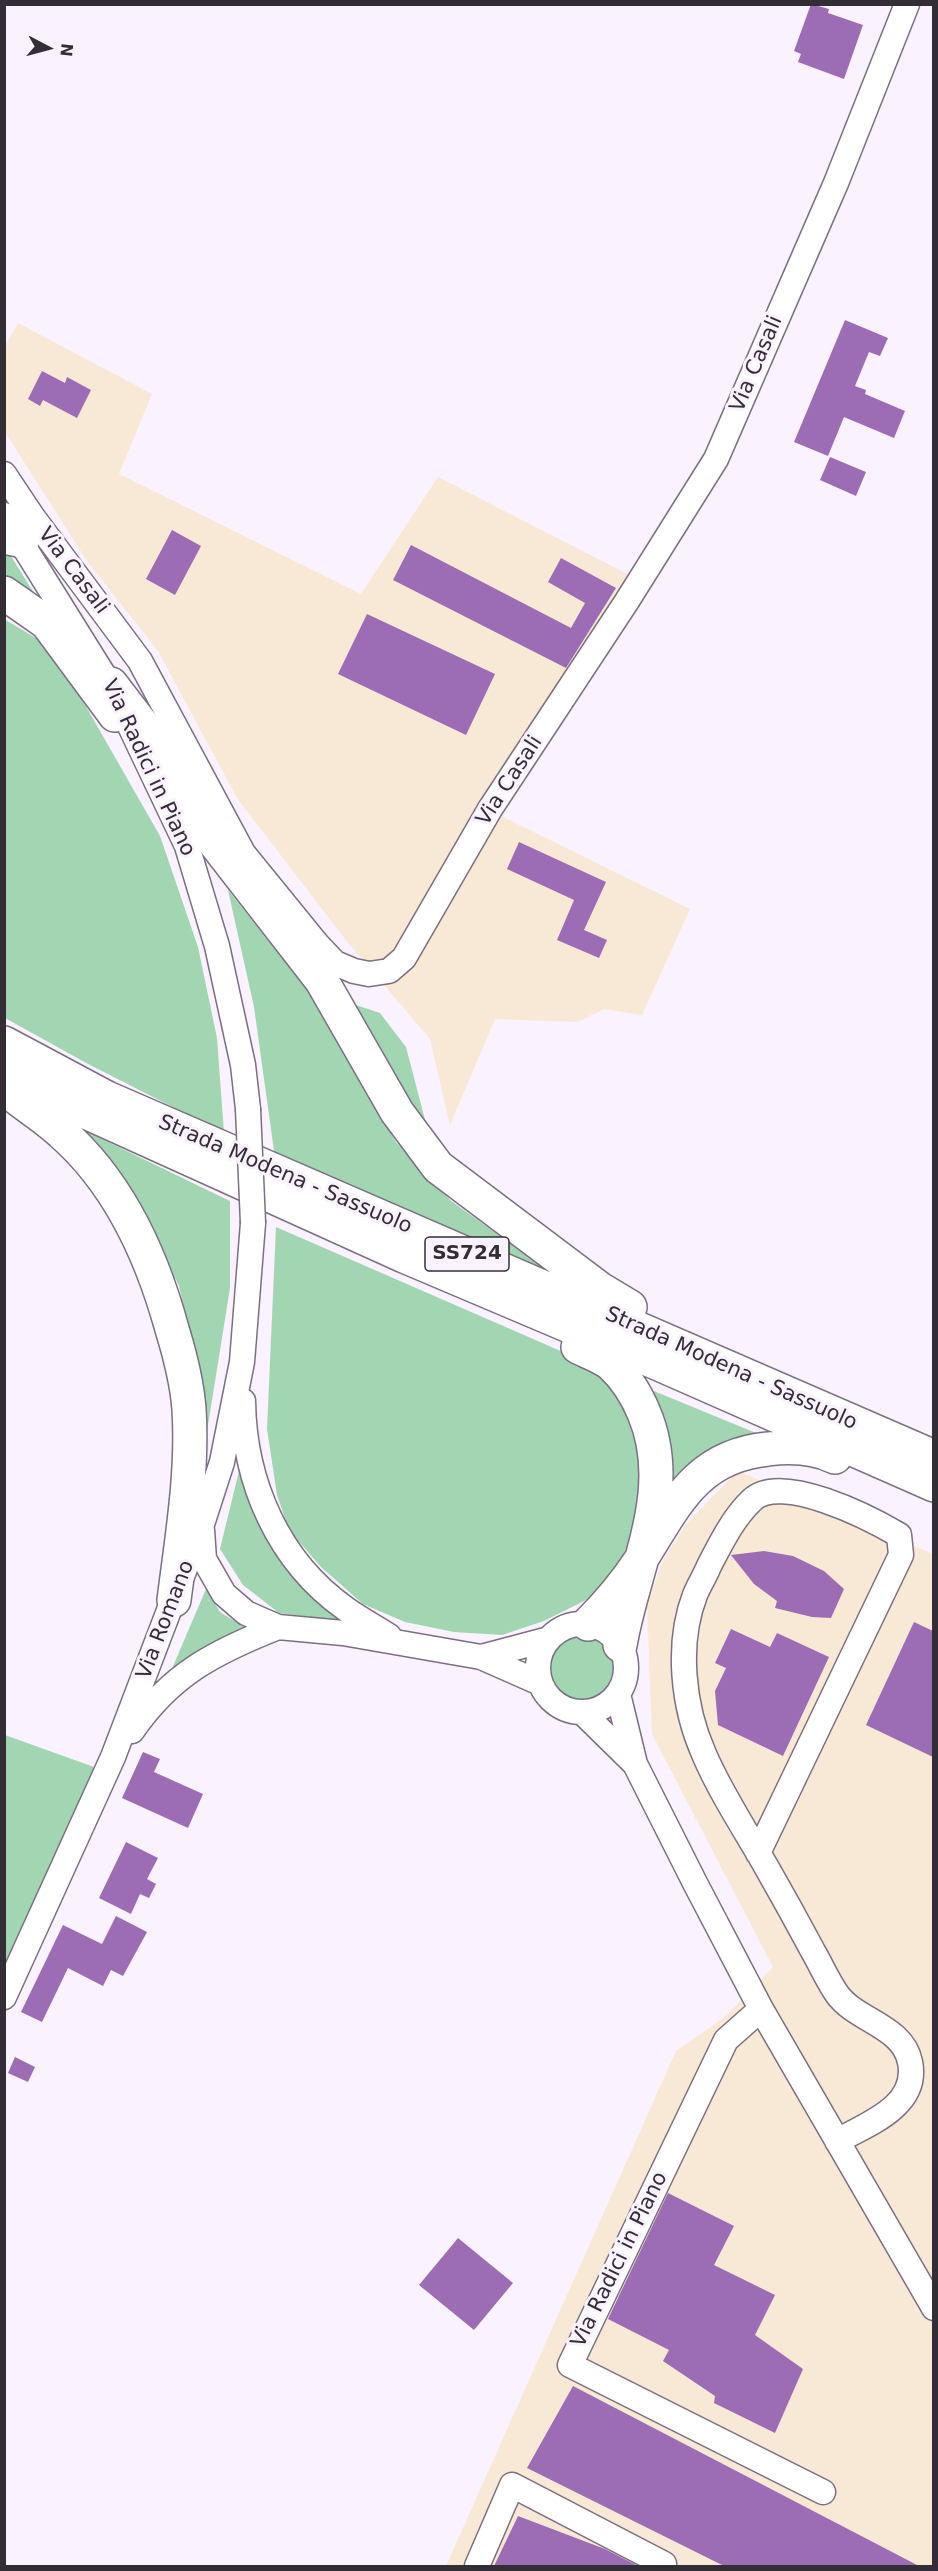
<!DOCTYPE html>
<style>
body{margin:0}
#map{position:relative;width:938px;height:2571px;overflow:hidden;background:#faf2fe;font-family:"DejaVu Sans",sans-serif}
canvas{display:block}
.frame{position:absolute;inset:0;border:6px solid #332e35;pointer-events:none}
.north{position:absolute;left:18px;top:18px;width:60px;height:60px;-webkit-text-stroke:4px #faf2fe;paint-order:stroke;rotate:96deg;font-size:16px;font-weight:700;line-height:24px;text-align:center;color:#332e35}
.north::after{content:'';display:block;margin:auto;width:21px;height:27px;background:#332e35;clip-path:polygon(50% 0,100% 100%,50% 72%,0 100%)}
</style>
<div id="map">
<canvas width="938" height="2571"></canvas>
<div class="frame"></div>
<div class="north">N</div>
</div>
<script>
const c = document.querySelector('canvas').getContext('2d');
c.lineJoin = 'round';
function paint(path, color) { c.fillStyle = color; c.fill(path, 'evenodd'); }
function strokePath(path, color, width, dash) { c.strokeStyle = color; c.lineWidth = width; c.lineCap = dash ? 'butt' : 'round'; c.setLineDash(dash || []); c.stroke(path); }
function label(font, color, halo, rows, align = 'center') {
  c.font = font + ' "DejaVu Sans",sans-serif'; c.lineWidth = 6; c.setLineDash([]); c.textBaseline = 'middle'; c.strokeStyle = halo; c.fillStyle = color; for (const [text, x, y, turn = 0] of rows) {
    c.save(); c.translate(x, y); c.rotate((+turn || 0) * Math.PI / 180); c.textAlign = isNaN(turn) ? turn : align; if (halo) c.strokeText(text, 0, 0); c.fillText(text, 0, 0); c.restore();
  }
}
paint(new Path2D(`
 M18 323 152 394 119 474 361 594 438 477 647 584 499 815 690 909 642 1015 604 1009 577 1022 495 1019 450 1125 430 1039 345 939 237 798 158 651 87 561 5 432V346Z
 M738 1471 933 1554V2566H446L676 2051 726 2016 773 1967 652 1734 647 1604 663 1560 686 1524Z`), '#f7e9d6');
paint(new Path2D(`
 M4 552 9 553 44 609 5 587Z
 M4 619 36 638 76 689 160 836 198 947 217 1038 224 1133 88 1064 5 1018Z
 M228 890 312 996 396 1142 450 1200 563 1282 275 1158 254 1007Z
 M347 1002 380 1013 406 1047 429 1135Z
 M77 1127 230 1201V1288L204 1450 198 1373 179 1286 143 1212Z
 M276 1227 586 1362 622 1401 643 1452V1518L621 1567 588 1599 544 1621 502 1635 454 1632 405 1622 363 1604 321 1567 289 1530 277 1495 267 1429Z
 M649 1389 773 1440 672 1496Z
 M239 1471 262 1532 298 1583 341 1621 279 1613 243 1585 220 1549Z
 M206 1589 220 1612 246 1628 201 1649 171 1671Z
 M546 1668a35 35 0 1 1 70 0a35 35 0 1 1-70 0Z
 M5 1735 94 1767 5 1967Z`), '#a2d5b1');
paint(new Path2D(`
 M811 4 829 9 828 13 863 25 844 79 798 62 801 54 794 51Z
 M845 320 888 338 880 356 869 352 855 386 866 390 865 394 905 411 894 438 844 417 828 456 794 442Z
 M42 371 65 383 67 377 91 390 77 418 43 400 40 406 28 399Z
 M830 457 866 472 856 496 820 480Z
 M172 530 201 546 175 595 146 579Z
 M411 545 571 628 585 603 548 582 561 558 616 588 566 668 393 580Z
 M367 614 495 674 466 735 338 674Z
 M519 842 606 882 584 930 607 940 599 958 557 940 574 900 507 869Z
 M764 1551 793 1556 824 1571 844 1589 831 1618 812 1617 775 1608 777 1601 754 1584 731 1555Z
 M914 1622 933 1631V1757L866 1725Z
 M731 1629 770 1647 777 1633 829 1657 783 1756 718 1725 715 1691 726 1668 715 1663Z
 M143 1752 160 1759 154 1772 203 1794 188 1828 122 1798Z
 M126 1842 158 1858 147 1879 156 1884 149 1898 140 1894 131 1914 99 1898Z
 M116 1916 147 1932 123 1976 111 1970 103 1986 68 1968 42 2022 21 2012 63 1925 102 1944Z
 M15 2057 35 2067 28 2082 8 2073Z
 M668 2193 734 2226 714 2265 775 2295 755 2335 803 2369 775 2433 714 2403 715 2396 663 2361 669 2350 608 2319Z
 M458 2238 513 2283 474 2330 419 2285Z
 M573 2386 919 2566H724L527 2468Z
 M518 2516 605 2549 638 2566H494Z`), '#9c6db5');
const minor = new Path2D(`
 M4 474 32 516 140 661 243 853 317 944 335 963 354 971 369 974 389 971 404 958 490 809 627 601 716 459 836 183 907 4
 M4 515 113 690
 M128 722 187 846 217 946 243 1065 248 1109
 M243 1401C244 1482 278 1561 346 1609 360 1619 375 1627 389 1636
 M202 1530 204 1559 224 1594 246 1613 278 1627 343 1633 481 1657 540 1683
 M538 1668a44 44 0 1 1 88 0a44 44 0 1 1-88 0Z
 M481 1657 549 1639
 M618 1694 635 1764 695 1883 761 2009 934 2308
 M582 1712 635 1764
 M132 1731C171 1674 215 1652 278 1627
 M758 1853 901 1555 899 1535C870 1518 781 1472 752 1500 733 1518 721 1543 709 1566 705 1576 699 1585 695 1595 676 1644 683 1707 704 1754 720 1792 746 1831 767 1868 783 1896 799 1925 814 1953 822 1967 828 1981 837 1994 856 2021 903 2026 910 2062 919 2106 868 2124 837 2141
 M4 1997 113 1757 202 1524 222 1462 242 1362 253 1223
 M761 2009 726 2040 570 2365 823 2492
 M477 2566 512 2485 664 2564 663 2566`);
const highway = new Path2D(`
 M4 537 22 541
 M4 593 47 623 115 715
 M111 684 160 748 211 838 322 981 397 1112 438 1167 600 1289 630 1307
 M4 1043 107 1098 934 1457
 M4 1075 404 1256 659 1364 934 1485
 M8 1091C26 1106 46 1118 62 1133 120 1184 152 1256 172 1329 180 1355 187 1383 189 1409 193 1473 182 1537 174 1600
 M578 1347C588 1352 602 1357 611 1364 625 1377 637 1396 644 1413 677 1491 633 1567 620 1645
 M588 1624C608 1604 625 1584 640 1561 675 1506 695 1456 768 1449 791 1446 814 1447 835 1457`);
strokePath(minor, '#7b6f81', 27);
strokePath(highway, '#7b6f81', 36);
strokePath(minor, '#fff', 24);
strokePath(highway, '#fff', 33);
const minorBridge = new Path2D(`
 M248 1109 253 1223`);
strokePath(minorBridge, '#7b6f81', 27, []);
strokePath(minorBridge, '#fff', 24);
for (const [x, y, w] of [
 [467,1254,84]
]) { const box = new Path2D(); box.roundRect(x - w / 2, y - 17, w, 34, 4.5); c.fillStyle = '#faf2fe'; c.fill(box); strokePath(box, '#332e35', 1.5); }
label('bold 20px', '#332e35', null, [
 ["SS724",467,1254]
]);
label('21px', '#332e35', '#faf2fe', [
 ["Via Casali",757,364,-67],
 ["Via Casali",73,571,53],
 ["Via Radici in Piano",148,768,65],
 ["Via Casali",510,781,-57],
 ["Strada Modena - Sassuolo",285,1175,23],
 ["Strada Modena - Sassuolo",731,1369,24],
 ["Via Romano",166,1620,-69],
 ["Via Radici in Piano",620,2260,-64]
]);
</script>
